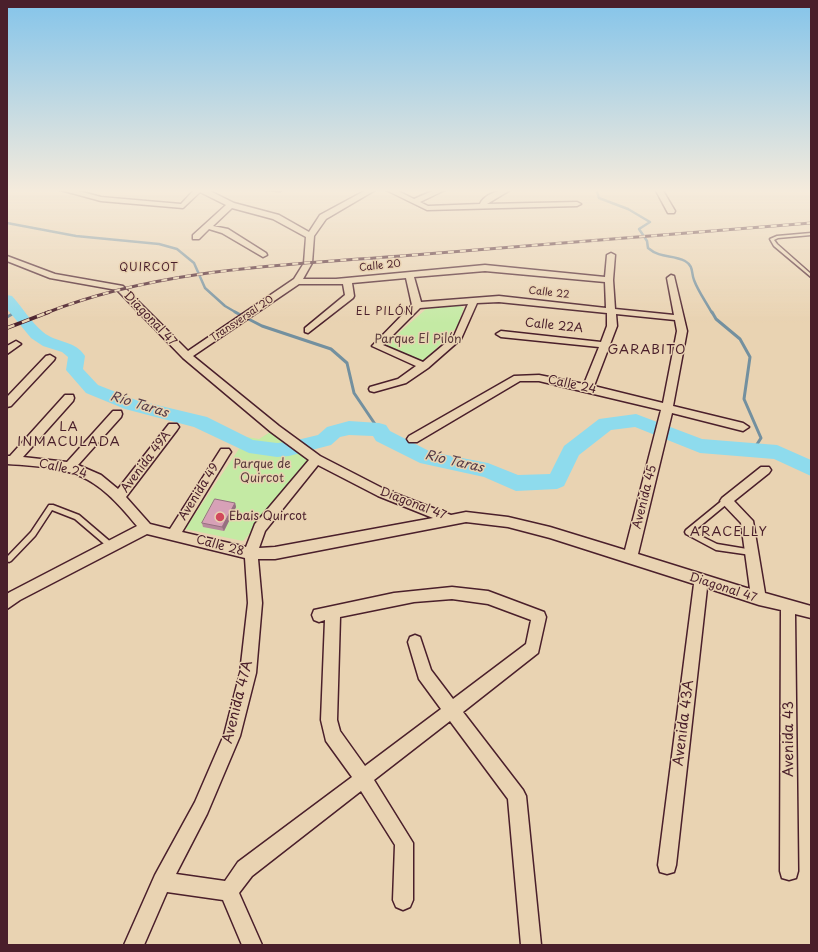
<!DOCTYPE html>
<meta charset="utf-8">
<style>
body{margin:0}
#map{position:relative;width:818px;height:952px;overflow:hidden;background:#e9d3b2;font-family:"Playpen Sans",sans-serif}
canvas{display:block}
.frame{position:absolute;inset:0;border:8px solid #4a1f2b;pointer-events:none}
</style>
<div id="map">
<canvas width="818" height="952"></canvas>
<div class="frame"></div>
</div>
<script>
const c = document.querySelector('canvas').getContext('2d');
c.lineJoin = 'round';
function paint(path, color) { c.fillStyle = color; c.fill(path, 'evenodd'); }
function strokePath(path, color, width, dash) { c.strokeStyle = color; c.lineWidth = width; c.lineCap = dash ? 'butt' : 'round'; c.setLineDash(dash || []); c.stroke(path); }
function label(font, color, halo, rows, align = 'center') {
  c.font = font + ' "Playpen Sans",sans-serif'; c.lineWidth = 3; c.setLineDash([]); c.textBaseline = 'middle'; c.strokeStyle = halo; c.fillStyle = color; for (const [text, x, y, turn = 0] of rows) {
    c.save(); c.translate(x, y); c.rotate((+turn || 0) * Math.PI / 180); c.textAlign = isNaN(turn) ? turn : align; if (halo) c.strokeText(text, 0, 0); c.fillText(text, 0, 0); c.restore();
  }
}
paint(new Path2D(`
 M458 305 464 308 457 327 423 362 384 346 426 309Z
 M275 429 316 459 243 541 185 529 247 437 259 439Z`), '#c4eaa4');
strokePath(new Path2D(`
 M596 189 599 198 628 209 650 222 639 229 647 241 648 248C661 259 672 254 685 261 694 266 691 273 694 280 698 291 706 302 712 313
 M7 223 76 236 159 244 177 249 194 263 205 288 225 306 237 313
 M14 313 17 311`), '#73909f', 2.5);
strokePath(new Path2D(`
 M235 312 262 326 331 349 347 363 354 393 379 430
 M712 312 716 319 740 339 750 357 744 399 761 438 754 449
 M7 317 16 312`), '#73909f', 3);
paint(new Path2D(`
 M7 295 12 296C22 307 31 322 43 332 56 343 75 340 85 356L83 369 98 385 136 400 207 417 253 440 277 443 289 442 318 435 327 427 349 421 379 423 386 425 390 431 431 452 488 463 518 475 550 474 564 446 599 419 636 414 702 439 777 445 811 460V476L774 459 700 453 635 427 611 430 579 455 564 486 557 489 516 491 484 477 420 463 376 441 373 436 349 435 340 437 331 445 289 456 277 457 249 453 194 427 125 409 86 393 66 370 68 357 62 352 43 346 31 338 7 309Z`), '#8edbed');
const lane = new Path2D(`
 M811 233V235L778 238 774 240 777 244 811 274V277L774 246 770 239 777 236Z
 M724 499H728L729 501 728 503 693 532 717 544 753 550 754 552 753 554 751 555 716 550 686 534 685 532 686 530Z
 M49 505H53L79 515 113 544 114 546 113 548 111 549 109 548 75 519 52 510 35 536 11 561 9 562 7 561V557L31 532Z`);
const street = new Path2D(`
 M57 189H71L101 197 181 204 195 189H206L234 203 279 215 309 232 320 215 368 189H377L326 219 314 236 312 263 303 279H336L485 265 605 277 607 255 611 253 615 255 613 280 615 309 674 315 667 278 671 275 674 276 687 331 673 406 743 423 749 427 743 431 672 413 638 554 750 589 741 523 720 501 722 498 761 467H769L771 470 769 473 734 501 753 521 765 593 811 606V618L795 614 798 871 796 878 789 880 782 878 780 871 781 610 759 605 707 588 676 865 674 872 667 874 660 872 658 865 694 584 550 538 508 527 466 522 275 559H258L262 603 256 673 240 736 207 814 176 874 225 881 238 862 352 777 326 741 321 720 325 620 319 622 314 620 312 615 314 610 394 593 452 587 488 591 544 612 546 617 538 653 463 712 523 790 526 796 541 945H521L508 799 450 721 374 780 413 843V900L410 907 403 910 396 907 393 900 395 845 361 791 252 876 239 893 262 945H242L223 900 167 892 144 945H124L155 875 195 802 224 735 240 673 248 603 245 558 147 534 20 600 7 609V594L10 592 137 526C94 473 75 468 7 464V456H10L65 395H73L74 398 73 401 23 457 67 462 113 411H121L122 414 121 417 78 465 101 475 118 489 169 424H177L179 427 177 430 126 497 150 524 170 529 221 449H229L231 452 229 455 182 532 246 547 255 524 309 460 271 432 183 358 117 290 50 278 7 261V256L55 274 123 286 188 351 294 279 304 263 306 237 273 219 232 208 213 226 228 229 266 253 267 255 263 257 222 233 209 229 199 239H193V235L226 205 200 192 183 208 101 201ZM485 271 605 282 606 308 499 296 421 302 414 277ZM406 278 412 305 372 346 416 366 398 379 370 387 369 389 370 391 374 392 406 383 428 368 461 339 477 303 499 302 607 313V326L601 342 501 331 496 334 501 337 599 347 584 384 539 375 514 376 409 436 407 439 409 442H417L520 381H539L661 410 625 550 550 527 508 517 466 512 451 515 386 490 320 456 279 426 193 356 299 284H343L345 295 305 328V332L308 333 353 298 354 296 352 283ZM468 304 454 336 423 362 383 345 420 308ZM616 314 675 320 677 331 663 403 594 386 617 326ZM318 465 378 496 433 518 275 547 259 548 265 531ZM452 599 488 604 531 620 526 644 453 699 431 670 420 637 415 635 410 637 408 642 419 679 441 709 365 766 340 731 337 720 340 617 414 602Z
 M260 189H283L280 191Z
 M384 189H394L414 199 437 189H447L420 202 428 206 480 204C484 194 502 189 512 189L487 204 577 202 581 204 577 206 427 210Z
 M655 189H662L675 211 674 213H668Z
 M16 341 21 344 7 354V346Z
 M50 355 55 358 54 360 11 406 7 407V397L46 356Z`);
strokePath(lane, '#4a1f2b', 3);
strokePath(street, '#4a1f2b', 3);
paint(lane, '#e9d3b2');
paint(street, '#e9d3b2');
const railFar1 = new Path2D(`
 M46 313C157 269 283 265 401 256 538 245 674 234 811 223`);
const rail = new Path2D(`
 M7 328 49 312`);
strokePath(railFar1, '#4a1f2b', 3);
strokePath(rail, '#4a1f2b', 4);
strokePath(railFar1, '#e9d3b2', 2, [6]);
strokePath(rail, '#e9d3b2', 2.5, [8]);
paint(new Path2D(`
 M235 503 236 507 224 531 203 527 202 523Z`), '#b98a9d');
paint(new Path2D(`
 M235 503 236 507 224 531 222 527Z`), '#967180');
const building = new Path2D(`
 M215 499 235 503 222 527 202 523Z`);
paint(building, '#d7a1b7');
strokePath(building, '#967180', 1);
const sky = c.createLinearGradient(0, 0, 0, 323);
sky.addColorStop(0, '#84c4ea');
sky.addColorStop(0.59, '#f5ebdc');
sky.addColorStop(1, '#f5ebdc00');
c.fillStyle = sky;
c.fillRect(0, 0, 818, 323);
for (const [x, y, r, color] of [
 [220,517,5,"#d1495b"]
]) { const dot = new Path2D(); dot.arc(x, y, r, 0, 2 * Math.PI); c.fillStyle = color; c.fill(dot); strokePath(dot, '#e9d3b2', 1.5); }
label('10px', '#4a1f2b', '#e9d3b2', [
 ["Calle 20",380,266,-6],
 ["Calle 22",549,293,6],
 ["Transversal 20",242,319,-34]
]);
c.letterSpacing = '1px';
label('11px', '#4a1f2b', '#e9d3b2', [
 ["QUIRCOT",149,268],
 ["EL PILÓN",385,312]
]);
c.letterSpacing = '0px';
label('12px', '#4a1f2b', '#e9d3b2', [
 ["Diagonal 47",150,319,46],
 ["Calle 22A",554,326,6],
 ["Calle 24",572,385,12],
 ["Avenida 49A",146,462,-53],
 ["Calle 24",63,469,13],
 ["Avenida 49",199,492,-58],
 ["Avenida 45",645,497,-76],
 ["Diagonal 47",413,504,21],
 ["Calle 28",220,546,15],
 ["Diagonal 47",723,588,18]
]);
label('12px', '#5c3d3d', '#e9d3b2', [
 ["Parque El Pilón",418,340],
 ["Parque de",262,465],
 ["Quircot",262,479]
]);
label('12px', '#4a1f2b', '#e9d3b2', [
 ["Ebais Quircot",229,517]
], 'left');
c.letterSpacing = '1px';
label('13px', '#4a1f2b', '#e9d3b2', [
 ["GARABITO",647,350],
 ["LA",69,427],
 ["INMACULADA",69,442],
 ["ARACELLY",729,532]
]);
c.letterSpacing = '0px';
label('italic 13px', '#543b48', '#e9d3b2', [
 ["Río Taras",139,405,17],
 ["Río Taras",454,462,13]
]);
label('14px', '#4a1f2b', '#e9d3b2', [
 ["Avenida 47A",238,702,-76],
 ["Avenida 43A",684,723,-83],
 ["Avenida 43",789,739,-90]
]);
</script>
